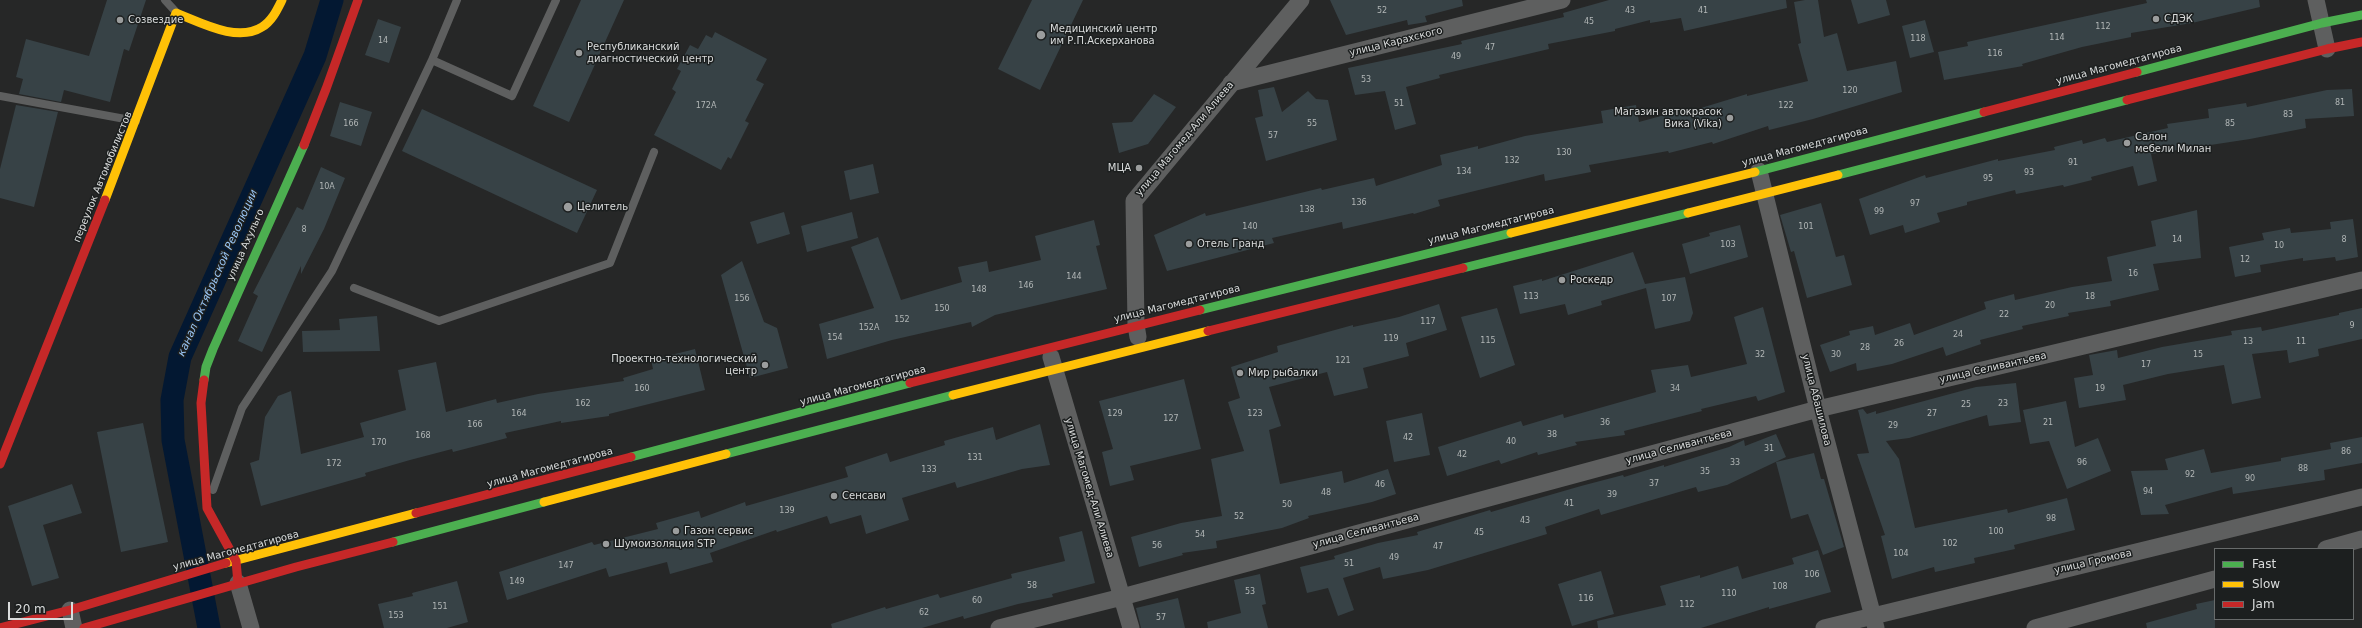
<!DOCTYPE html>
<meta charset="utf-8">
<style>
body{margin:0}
#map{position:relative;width:2362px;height:628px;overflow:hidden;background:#262727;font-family:"DejaVu Sans",sans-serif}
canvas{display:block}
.legend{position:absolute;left:2214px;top:548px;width:140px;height:72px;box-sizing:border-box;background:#1c1f1f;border:1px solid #686b6b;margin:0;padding:5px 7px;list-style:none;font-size:12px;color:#dadcdc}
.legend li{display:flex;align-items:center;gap:8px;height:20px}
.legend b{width:20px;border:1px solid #686b6b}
.scale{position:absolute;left:8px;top:602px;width:65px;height:18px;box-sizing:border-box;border:2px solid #dadcdc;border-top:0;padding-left:5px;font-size:12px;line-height:14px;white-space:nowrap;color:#dadcdc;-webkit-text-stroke:3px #1c1f1f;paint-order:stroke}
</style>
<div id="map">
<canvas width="2362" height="628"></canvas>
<ul class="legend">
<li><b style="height:5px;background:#4caf50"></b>Fast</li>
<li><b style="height:5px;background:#ffc107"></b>Slow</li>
<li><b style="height:5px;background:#c62828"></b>Jam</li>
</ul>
<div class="scale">20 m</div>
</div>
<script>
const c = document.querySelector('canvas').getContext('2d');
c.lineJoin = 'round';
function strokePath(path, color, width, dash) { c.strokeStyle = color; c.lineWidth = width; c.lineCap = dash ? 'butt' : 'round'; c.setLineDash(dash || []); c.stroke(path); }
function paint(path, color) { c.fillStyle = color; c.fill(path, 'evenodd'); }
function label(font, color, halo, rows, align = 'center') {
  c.font = font + ' "DejaVu Sans",sans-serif'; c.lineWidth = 3; c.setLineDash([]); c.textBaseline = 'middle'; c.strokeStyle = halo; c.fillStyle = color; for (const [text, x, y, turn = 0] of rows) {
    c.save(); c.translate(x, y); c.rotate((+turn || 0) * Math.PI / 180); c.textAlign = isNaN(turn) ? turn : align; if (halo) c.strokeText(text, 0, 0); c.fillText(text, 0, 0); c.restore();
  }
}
strokePath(new Path2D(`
 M209 628 173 440 172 400 180 357 315 56 332 0`), '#031832', 23);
paint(new Path2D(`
 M107 0H146L129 51 124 49 110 102 64 90 61 102 19 94 23 79 16 77 26 39 89 56Z
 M581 0H624L569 122 533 106Z
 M1032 0H1083L1040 90 998 69Z
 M1330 0H1462L1463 6 1425 16 1427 22 1408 25 1407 20 1346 35Z
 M1609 0H1786L1787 8 1684 31 1681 18 1650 23V20L1615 29V31L1548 44 1549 49 1439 75 1440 78 1406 87 1416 124 1395 130 1385 91 1355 95 1348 68 1462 44 1461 41 1564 17 1563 13Z
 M1805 0H1818L1824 37 1837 33 1847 71 1896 61 1902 92 1813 119 1769 130 1768 126 1713 144 1712 142 1669 153 1668 151 1589 165 1591 172 1545 181 1544 174 1438 200 1440 206 1414 214 1413 213 1343 229 1342 222 1272 238 1274 243 1167 271 1154 235 1205 213 1206 216 1321 188 1322 190 1374 178 1376 186 1442 165 1440 155 1478 146V149L1525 136 1603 123 1601 111 1636 105 1639 122 1690 108 1691 111 1747 94V96L1808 81 1798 44 1801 43 1794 2Z
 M1851 0H1886L1890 15 1858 24Z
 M2146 0H2259L2260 7 2192 23 2131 33V37L2082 47 2022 64 2023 66 1944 80 1938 52 1968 46 1967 42 2147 3Z
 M378 19 401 27 389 63 365 55Z
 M1925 20 1934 52 1910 58 1902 26Z
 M715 32 767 59 756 80 764 84 745 121 749 123 731 159 728 157 721 170 654 135 676 92 672 89 681 71 677 69 690 45 698 49 706 35 712 38Z
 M1274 87 1282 112 1308 91 1316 99 1328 100 1337 140 1266 161 1255 118 1263 116 1258 90Z
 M2352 89 2354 116 2305 119 2306 128 2250 139 2151 154 2157 181 2138 186 2133 166 2091 177 2092 180 2064 187 2063 185 2016 194 2015 190 1967 202V205L1937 213 1940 222 1905 233 1903 225 1870 235 1859 199 1925 175 1926 178 1998 159V161L2055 150 2054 147 2082 140 2083 144 2105 138 2107 142 2168 128 2167 124 2209 118 2208 109 2246 103 2247 107 2327 90Z
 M1154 94 1176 107 1148 144 1119 153 1112 123 1132 122Z
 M340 102 372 112 361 146 330 136Z
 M16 105 58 112 34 207 0 198V169Z
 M422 109 597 190 577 233 402 151Z
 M873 164 879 193 850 200 844 171Z
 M321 167 345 178 324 229 301 274V266L262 352 238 341 258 296 253 293 297 207 303 210Z
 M1821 203 1836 257 1844 255 1852 285 1807 298 1794 251 1791 252 1780 215Z
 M2197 210 2201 258 2153 264 2159 290 2110 301 2111 306 2068 313 2069 316 2022 326 2023 329 1980 340 1981 344 1946 356 1943 347 1892 364 1857 371 1856 363 1830 372 1820 345 1850 335 1849 331 1873 326 1875 335 1910 323 1914 335 1986 309 1984 302 2014 294 2015 300 2072 287 2112 281 2107 257 2156 246 2151 221Z
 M784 212 790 234 757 244 750 222Z
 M852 212 858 238 807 252 801 226Z
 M2353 219 2358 257 2336 261 2335 257 2303 261V258L2260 265 2261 272 2235 277 2229 247 2264 240 2262 233 2290 228 2291 233 2331 229 2330 222Z
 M1094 220 1100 245 1096 246 1107 289 995 315 972 327 971 322 892 340 827 359 819 324 874 308 851 247 878 237 901 300 962 282 958 267 987 261 989 272 1041 260 1035 236Z
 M1740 225 1748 257 1690 274 1682 244 1710 236 1709 233Z
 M1633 252 1645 284 1685 277 1693 313 1690 321 1655 329 1646 288 1601 301 1602 305 1568 315 1565 304 1520 314 1513 286 1542 279V281Z
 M742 261 764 322 777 328 788 368 750 378 721 275Z
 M1439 304 1447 330 1406 343 1409 356 1363 368 1368 388 1334 396 1327 372 1269 387 1281 426 1269 430 1280 484 1342 471 1344 483 1388 469 1396 494 1372 502 1308 516 1309 518 1282 528 1216 541 1217 548 1182 553 1183 555 1139 567 1131 537 1181 523 1222 516 1211 459 1244 451 1228 402 1240 398 1231 367 1278 352 1277 346 1353 325V327L1399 317Z
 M1763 307 1785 392 1758 401 1756 396 1701 409 1702 411 1624 431 1625 435 1575 442 1577 445 1538 455 1537 452 1501 464 1499 460 1447 476 1438 447 1521 421 1523 426 1563 414 1564 418 1656 392 1651 370 1688 365 1691 377 1747 364 1734 317Z
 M1497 308 1515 365 1480 378 1461 317Z
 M2362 308V339L2318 349 2319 356 2289 363 2287 350 2252 354 2261 398 2232 404 2224 365 2168 374 2123 385 2126 400 2079 408 2074 378 2093 375 2089 355 2117 350 2118 358 2162 347 2232 335 2231 331 2261 327 2262 331 2339 315V313Z
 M377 316 380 351 303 352 302 331 340 330 339 319Z
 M695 349 705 390 609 414V416L561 423V421L505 433 507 438 453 452 452 449 410 460 365 473 366 476 261 506 250 463 259 460 265 417 278 396 291 391 301 454 364 437 360 423 406 410 398 370 436 362 446 412 496 399 497 403 538 394 624 381 623 378 653 369 651 360Z
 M1184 379 1201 449 1130 466 1134 480 1110 486 1102 452 1113 449 1099 401Z
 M2016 383 2021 422 1989 426 1987 415 1909 438 1886 441 1899 459 1915 528 2007 509 2008 513 2067 498 2075 530 2014 545 2015 549 1974 558 1975 563 1935 572 1934 567 1892 579 1881 536 1885 535 1857 454 1869 453 1858 410 1863 409 1867 414 1876 411V414L1976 387Z
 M2066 401 2075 447 2098 438 2111 471 2067 489 2049 441 2030 444 2023 410Z
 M1422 413 1430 455 1394 462 1386 421Z
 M143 423 168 542 121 552 97 432Z
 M1040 424 1050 465 1022 469 957 488 955 482 902 498 909 520 866 534 861 515 830 524 827 516 777 532 776 530 710 553 713 562 670 574 667 562 609 577 606 568 507 600 499 572 592 542 594 545 658 529 656 523 699 511 701 518 745 502 746 506 848 477 845 467 887 453 890 462 945 445 944 441 993 427 996 440Z
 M1776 434 1786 457 1727 485 1698 492 1696 487 1601 515 1599 509 1545 527 1547 534 1428 570 1383 579 1380 567 1343 578 1354 610 1338 616 1328 588 1307 593 1300 567 1335 559 1334 556 1378 543 1418 535 1417 532 1490 510 1491 512 1581 486 1623 475 1624 477 1664 465V467L1729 447 1744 440 1745 446Z
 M2362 437V463L2324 470 2325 480 2233 494 2232 487 2165 505 2169 514 2141 515 2131 471 2168 470 2165 459 2204 449 2211 473 2281 461V458L2331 449 2330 443Z
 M1814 453 1821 479H1824L1844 547 1823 555 1808 514 1791 519 1776 462Z
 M72 484 82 513 43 525 59 578 32 586 8 506Z
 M1082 531 1095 583 1052 594 1053 597 1018 604 964 619 963 616 922 628H832L831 624 885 607 886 609 938 594 940 598 1012 578 1011 574 1065 561 1059 537Z
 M1818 550 1831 592 1769 609V607L1701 628H1598L1597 621 1666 605 1660 586 1700 575V578L1738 566 1742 579 1794 564 1792 558Z
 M1601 571 1614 614 1572 626 1558 584Z
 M1260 574 1266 604 1262 605 1268 628H1208L1207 622 1241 613 1234 580Z
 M457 581 468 622 447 628H384L378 604 413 596 412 593Z
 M1178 598 1185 628H1141L1136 608Z
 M2215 600V628H2147L2146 623 2197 609 2196 604Z`), '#374246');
strokePath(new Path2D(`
 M165 0 176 12
 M432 60 512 96 556 0
 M0 96 136 121
 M354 288 439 321 610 263 654 152
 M213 490 242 408 332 271 432 60 457 0`), '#5e5f5f', 8);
strokePath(new Path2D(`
 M2316 0 2327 49
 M1231 83 1562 0
 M1759 171 1818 409 1876 628
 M1138 337 1136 325 1134 201 1301 0
 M1051 357 1131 628
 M2326 549 2362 539
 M238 583 251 628
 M70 610 74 628
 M999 628 1122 597 1818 409 2362 280
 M1824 628 2362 497
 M2035 628 2215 579`), '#5e5f5f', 17);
strokePath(new Path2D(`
 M2137 72 2322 23 2362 15
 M1755 172 1984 112
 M1838 175 2127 100
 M1463 268 1688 213
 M1200 310 1511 233
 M204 380 206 367 213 349 304 145
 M726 454 953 395
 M631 457 910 383
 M393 542 544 502`), '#4caf50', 9);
strokePath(new Path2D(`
 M105 200 176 13C200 22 237 43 262 27 272 21 277 10 282 0
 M1688 213 1838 175
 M1511 233 1755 172
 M953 395 1208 331
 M544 502 726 454
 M226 563 416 513`), '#ffc107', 9);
strokePath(new Path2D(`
 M2127 100 2327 49 2362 42
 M1984 112 2137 72
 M304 145 326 89 358 0
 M1208 331 1463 268
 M204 380 201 403 207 508 236 561 238 583
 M910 383 1200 310
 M0 464 105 200
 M416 513 631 457
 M0 628 70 610 226 563
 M84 628 296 567 393 542`), '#c62828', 9);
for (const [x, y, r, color] of [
 [2156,19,4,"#9b9d9d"],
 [120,20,4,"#9b9d9d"],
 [1041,35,5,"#9b9d9d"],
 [579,53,4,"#9b9d9d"],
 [1730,118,4,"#9b9d9d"],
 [2127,143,4,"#9b9d9d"],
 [1139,168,4,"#9b9d9d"],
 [568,207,5,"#9b9d9d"],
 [1189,244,4,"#9b9d9d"],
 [1562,280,4,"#9b9d9d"],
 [765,365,4,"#9b9d9d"],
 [1240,373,4,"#9b9d9d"],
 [834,496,4,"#9b9d9d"],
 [676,531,4,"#9b9d9d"],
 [606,544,4,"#9b9d9d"]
]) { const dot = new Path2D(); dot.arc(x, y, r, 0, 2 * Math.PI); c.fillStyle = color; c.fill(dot); strokePath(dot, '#1c1f1f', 1.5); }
label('8px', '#b1b6b6', null, [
 ["52",1382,11],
 ["43",1630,11],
 ["41",1703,11],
 ["45",1589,22],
 ["112",2103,27],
 ["114",2057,38],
 ["118",1918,39],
 ["14",383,41],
 ["47",1490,48],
 ["116",1995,54],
 ["49",1456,57],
 ["53",1366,80],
 ["120",1850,91],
 ["81",2340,103],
 ["51",1399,104],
 ["172А",706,106],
 ["122",1786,106],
 ["83",2288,115],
 ["166",351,124],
 ["55",1312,124],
 ["85",2230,124],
 ["57",1273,136],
 ["130",1564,153],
 ["132",1512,161],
 ["91",2073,163],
 ["134",1464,172],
 ["93",2029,173],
 ["95",1988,179],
 ["10А",327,187],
 ["136",1359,203],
 ["97",1915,204],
 ["138",1307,210],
 ["99",1879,212],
 ["140",1250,227],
 ["101",1806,227],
 ["8",304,230],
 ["14",2177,240],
 ["8",2344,240],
 ["103",1728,245],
 ["10",2279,246],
 ["12",2245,260],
 ["16",2133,274],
 ["144",1074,277],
 ["146",1026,286],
 ["148",979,290],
 ["113",1531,297],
 ["18",2090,297],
 ["156",742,299],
 ["107",1669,299],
 ["20",2050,306],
 ["150",942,309],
 ["22",2004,315],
 ["152",902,320],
 ["117",1428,322],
 ["9",2352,326],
 ["152А",869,328],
 ["24",1958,335],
 ["154",835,338],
 ["119",1391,339],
 ["115",1488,341],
 ["13",2248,342],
 ["11",2301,342],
 ["26",1899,344],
 ["28",1865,348],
 ["32",1760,355],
 ["30",1836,355],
 ["15",2198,355],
 ["121",1343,361],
 ["17",2146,365],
 ["160",642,389],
 ["34",1675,389],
 ["19",2100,389],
 ["162",583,404],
 ["23",2003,404],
 ["25",1966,405],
 ["164",519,414],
 ["129",1115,414],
 ["123",1255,414],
 ["27",1932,414],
 ["127",1171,419],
 ["36",1605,423],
 ["21",2048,423],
 ["166",475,425],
 ["29",1893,426],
 ["38",1552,435],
 ["168",423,436],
 ["42",1408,438],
 ["40",1511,442],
 ["170",379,443],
 ["31",1769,449],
 ["86",2346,452],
 ["42",1462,455],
 ["131",975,458],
 ["33",1735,463],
 ["96",2082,463],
 ["172",334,464],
 ["88",2303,469],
 ["133",929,470],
 ["35",1705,472],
 ["92",2190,475],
 ["90",2250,479],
 ["37",1654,484],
 ["46",1380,485],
 ["94",2148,492],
 ["48",1326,493],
 ["39",1612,495],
 ["41",1569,504],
 ["50",1287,505],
 ["139",787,511],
 ["52",1239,517],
 ["98",2051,519],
 ["43",1525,521],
 ["100",1996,532],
 ["45",1479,533],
 ["54",1200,535],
 ["102",1950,544],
 ["56",1157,546],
 ["47",1438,547],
 ["104",1901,554],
 ["49",1394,558],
 ["51",1349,564],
 ["147",566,566],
 ["106",1812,575],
 ["149",517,582],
 ["58",1032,586],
 ["108",1780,587],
 ["53",1250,592],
 ["110",1729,594],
 ["116",1586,599],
 ["60",977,601],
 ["112",1687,605],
 ["151",440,607],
 ["62",924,613],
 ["153",396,616],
 ["57",1161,618]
]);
label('10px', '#dadcdc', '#1c1f1f', [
 ["СДЭК",2164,19],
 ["Созвездие",128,20],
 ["Медицинский центр",1050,29],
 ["им Р.П.Аскерханова",1050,41],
 ["Республиканский",587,47],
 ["диагностический центр",587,59],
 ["Магазин автокрасок",1722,112,"right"],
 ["Вика (Vika)",1722,124,"right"],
 ["Салон",2135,137],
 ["мебели Милан",2135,149],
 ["МЦА",1131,168,"right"],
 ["Целитель",577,207],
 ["Отель Гранд",1197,244],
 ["Роскедр",1570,280],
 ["Проектно-технологический",757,359,"right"],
 ["центр",757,371,"right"],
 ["Мир рыбалки",1248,373],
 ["Сенсави",842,496],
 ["Газон сервис",684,531],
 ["Шумоизоляция STP",614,544]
], 'left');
label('10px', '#dadcdc', '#1c1f1f', [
 ["улица Карахского",1396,42,-14],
 ["улица Магомедтагирова",2119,65,-15],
 ["улица Магомед-Али Алиева",1185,139,-50],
 ["улица Магомедтагирова",1805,147,-15],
 ["переулок Автомобилистов",103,177,-68],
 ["улица Магомедтагирова",1491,226,-14],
 ["улица Ахульго",246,245,-66],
 ["улица Магомедтагирова",1177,304,-14],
 ["улица Селивантьева",1993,368,-13],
 ["улица Магомедтагирова",863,386,-15],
 ["улица Абашилова",1816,400,76],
 ["улица Селивантьева",1679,447,-15],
 ["улица Магомедтагирова",550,468,-15],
 ["улица Магомед-Али Алиева",1089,488,73],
 ["улица Селивантьева",1366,531,-15],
 ["улица Магомедтагирова",236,551,-15],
 ["улица Громова",2093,562,-13]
]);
label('italic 11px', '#99c6f6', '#1c1f1f', [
 ["канал Октябрьской Революции",218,273,-66]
]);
</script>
